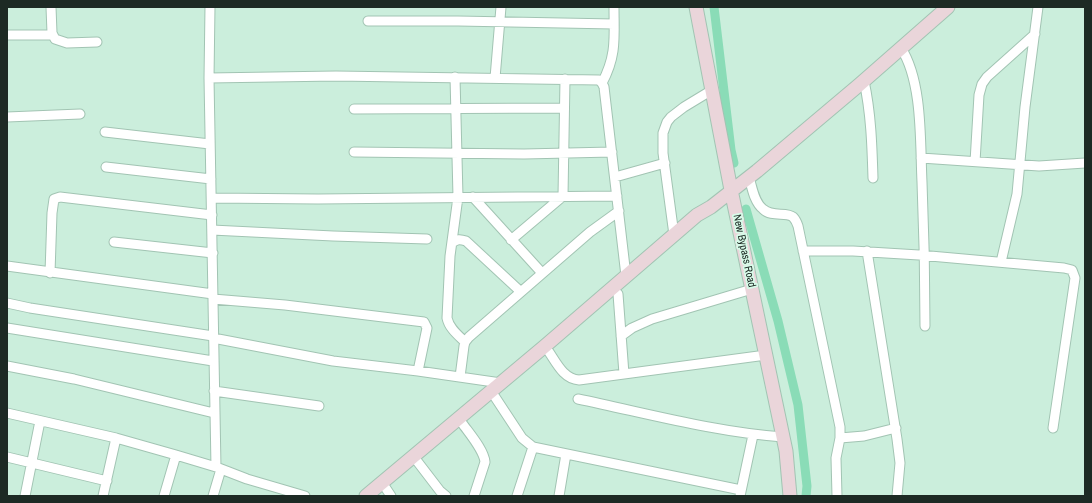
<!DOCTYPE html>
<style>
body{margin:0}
#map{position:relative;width:1092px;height:503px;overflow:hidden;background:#cbeedc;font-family:"Archivo Narrow",sans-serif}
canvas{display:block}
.frame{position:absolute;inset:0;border:8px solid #1d2a24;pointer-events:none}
</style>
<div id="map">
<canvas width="1092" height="503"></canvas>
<div class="frame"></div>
</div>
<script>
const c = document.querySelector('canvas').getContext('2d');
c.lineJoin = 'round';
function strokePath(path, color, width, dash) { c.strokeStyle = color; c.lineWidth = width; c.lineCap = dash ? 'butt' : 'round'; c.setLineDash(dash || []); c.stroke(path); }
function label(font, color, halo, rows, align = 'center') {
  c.font = font + ' "Archivo Narrow",sans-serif'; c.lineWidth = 3.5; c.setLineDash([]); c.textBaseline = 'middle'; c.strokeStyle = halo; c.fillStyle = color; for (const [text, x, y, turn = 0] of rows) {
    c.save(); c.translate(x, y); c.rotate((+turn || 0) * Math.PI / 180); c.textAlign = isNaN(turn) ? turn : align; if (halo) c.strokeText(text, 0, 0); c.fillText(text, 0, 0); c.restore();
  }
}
strokePath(new Path2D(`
 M714 7 731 150 734 163
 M746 209 778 321 798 405 807 486 806 496`), '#8adcb7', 9);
const street = new Path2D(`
 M51 7 52 33 55 39 67 43 97 42
 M210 7 209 78 216 467
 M368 21H458L614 24
 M7 35H53
 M901 48C923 82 920 143 922 182 924 230 925 278 925 326
 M455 77 458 197 450 256 447 318C449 328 458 335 465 342
 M209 78 336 76 599 80 602 83 604 87 626 276
 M495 78 501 7
 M864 81C871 113 872 145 873 178
 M602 83C617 55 614 37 614 7
 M354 109 564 108
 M7 117 80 114
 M105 132 210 144
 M354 152 524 154 612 152
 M921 158 1039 166 1085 163
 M975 162 979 95 982 84 987 77 1035 34
 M106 167 211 179
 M615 177 665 163
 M749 177C752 187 754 202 763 209 772 218 786 211 793 217 795 219 797 223 798 226L840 427V438L836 458 837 496
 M473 197 542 273
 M212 198 318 199 617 196
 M212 230 333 236 427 239
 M674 235 663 153V133L667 122 671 117 684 107 712 90
 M511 240 563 196 565 79
 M114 242 213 253
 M452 243C457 239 460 239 466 241L521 292
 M803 251H853L919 255 1064 268 1072 270 1075 278 1053 428
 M867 251 897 439 900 463 897 496
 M1001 262 1017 194 1025 107 1038 7
 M7 266 213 294
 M50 273 52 213 54 199 60 197 212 215
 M618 294 624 374
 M213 299 285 305 424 322 427 328 418 371
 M7 303 30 308 213 336
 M7 328 213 361
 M621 336 632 328 652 319 752 289
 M213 338 333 361 418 371 501 383
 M549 352C557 364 564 379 579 380L766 355
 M7 366 74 379 214 413
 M460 377 464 346 465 342 469 337 590 232 619 211
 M214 391 319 406
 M495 397 522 438 533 447 741 490
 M578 399C646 413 714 432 783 437
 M7 413 116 438 176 455 216 467 247 479 305 496
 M462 423C469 433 484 450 485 462L474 496
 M840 438 864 436 896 428
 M7 457 107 481
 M417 461 440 491 446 496
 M385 487 391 496
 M25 496 40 421
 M103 496 116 438
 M164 496 176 455
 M213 496 221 469
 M517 496 533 447
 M559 496 566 454
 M740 496 753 435`);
const secondary = new Path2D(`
 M696 7 731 190 786 451 790 496
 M366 496 545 346 697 215 711 207 757 171 859 85 948 7`);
strokePath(street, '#a2c4b3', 11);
strokePath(secondary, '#a2c4b3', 15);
strokePath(street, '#fff', 9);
strokePath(secondary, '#ead5da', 13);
label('11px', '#1d2a24', '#d8fbe9', [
 ["New Bypass Road",744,251,78]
]);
</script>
